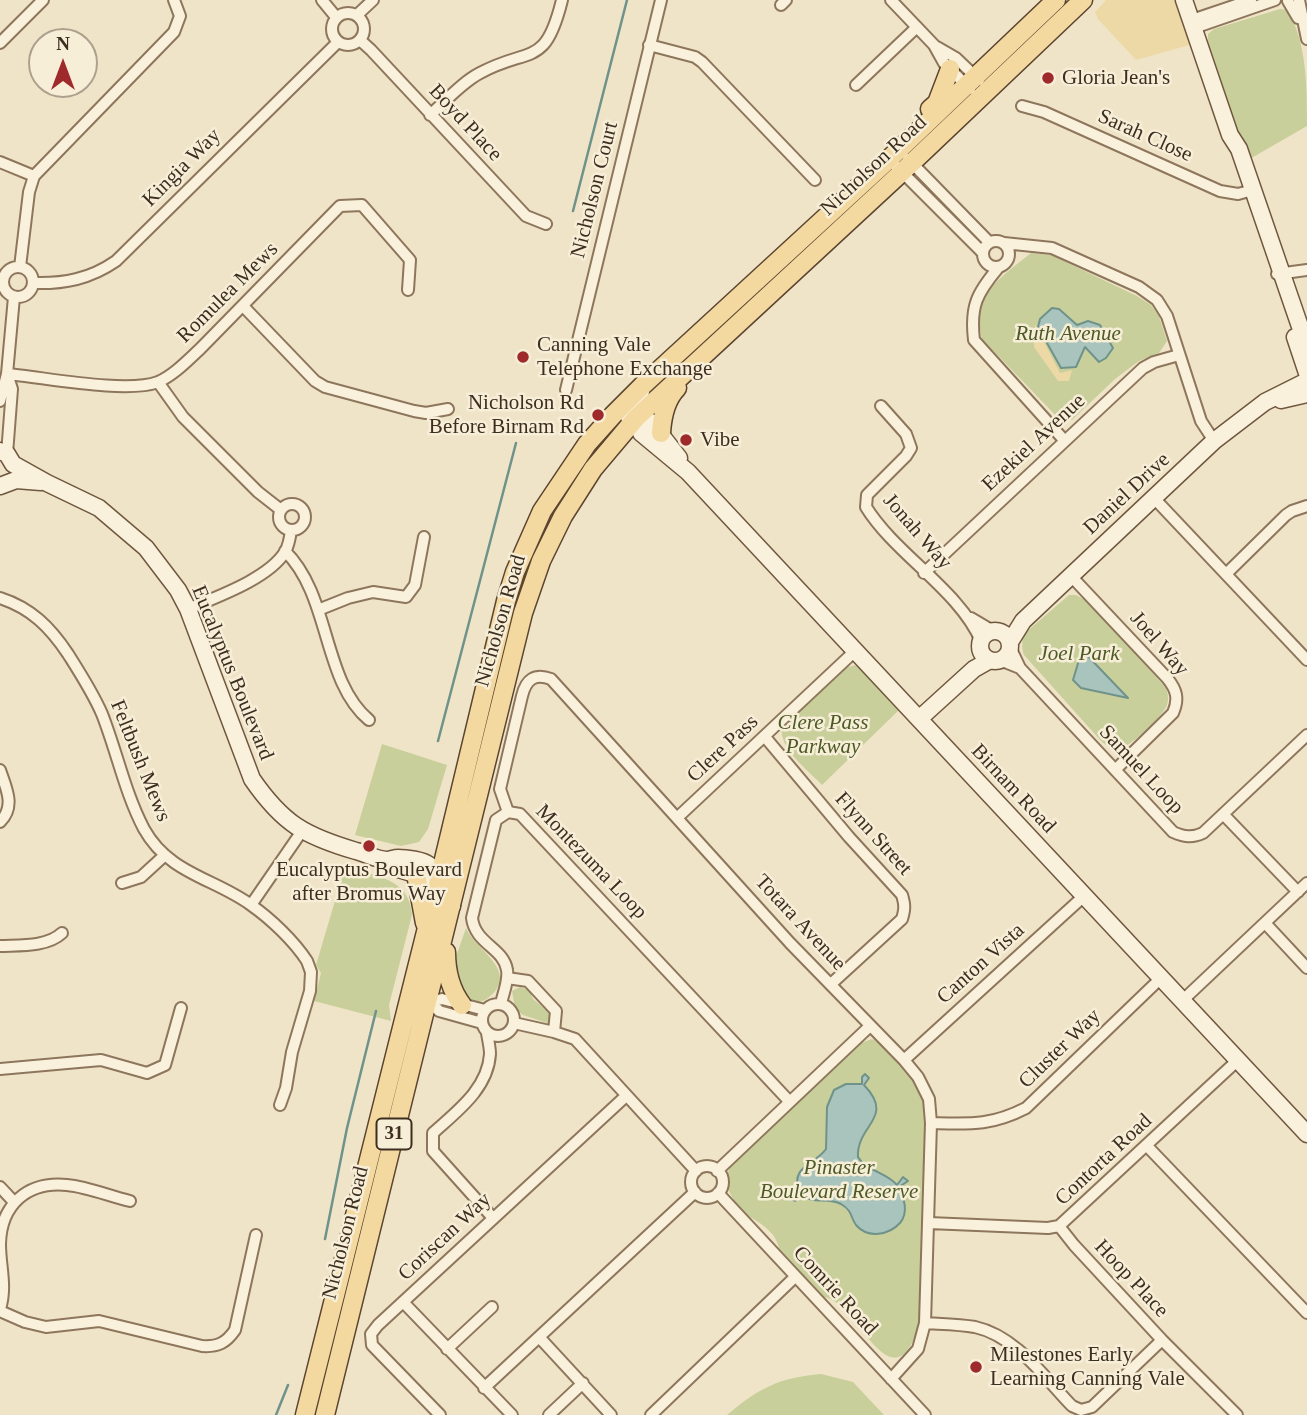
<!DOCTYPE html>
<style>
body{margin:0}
#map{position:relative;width:1307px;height:1415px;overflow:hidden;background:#f0e4c8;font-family:Georgia,serif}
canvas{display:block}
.north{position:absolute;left:28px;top:28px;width:70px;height:70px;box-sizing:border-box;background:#f7eed8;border:2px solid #ada18e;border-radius:50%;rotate:0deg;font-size:19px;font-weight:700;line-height:28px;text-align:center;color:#3d2e20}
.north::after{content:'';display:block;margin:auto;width:24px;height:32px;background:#9e2a2b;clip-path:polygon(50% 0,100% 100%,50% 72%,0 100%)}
</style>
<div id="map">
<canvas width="1307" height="1415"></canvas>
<div class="north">N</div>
</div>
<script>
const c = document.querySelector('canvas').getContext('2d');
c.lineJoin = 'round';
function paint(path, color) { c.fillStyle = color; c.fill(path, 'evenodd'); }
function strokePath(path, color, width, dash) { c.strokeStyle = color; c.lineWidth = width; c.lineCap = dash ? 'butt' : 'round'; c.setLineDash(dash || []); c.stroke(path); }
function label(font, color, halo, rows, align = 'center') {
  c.font = font + ' Georgia,serif'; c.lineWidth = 5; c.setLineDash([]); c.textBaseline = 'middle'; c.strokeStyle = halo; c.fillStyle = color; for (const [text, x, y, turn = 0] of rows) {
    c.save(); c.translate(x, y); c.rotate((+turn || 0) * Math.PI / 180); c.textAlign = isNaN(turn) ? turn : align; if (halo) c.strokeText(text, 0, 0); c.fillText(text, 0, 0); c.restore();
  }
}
paint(new Path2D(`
 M1280 9 1288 10C1307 46 1307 85 1307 126L1248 160 1208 41V34L1214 29Z
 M1031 253 1051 255 1137 296 1151 305 1159 316 1167 341 1159 353 1139 361 1115 379 1072 420H1060L982 339C980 328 977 316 980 306 986 286 1015 266 1031 253Z
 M1069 595H1076L1091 603 1166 688C1168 694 1169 699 1167 705 1164 715 1131 746 1121 748 1113 750 1107 746 1101 741L1024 655C1021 647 1022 641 1025 633Z
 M855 665 866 673 900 709 822 785C808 770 778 748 782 727L845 668Z
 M382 744 447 765 428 829 419 842 401 846 355 835Z
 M345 867C374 875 410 878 412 915L389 1005 391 1021 314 1001 321 973 316 965Z
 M466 928C475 950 522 972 488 998 482 1003 474 1003 467 1000L452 968Z
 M520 987 529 990 533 999 551 1014 550 1024 523 1015 515 1009 512 991Z
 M872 1039C898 1049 919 1083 927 1109L921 1320C892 1415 859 1301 824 1297L779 1248C776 1233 762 1224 750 1217 738 1210 728 1192 725 1180L731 1164 858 1044Z
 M821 1374 853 1382 884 1415H727C759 1388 778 1378 821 1374Z`), '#c9cf9b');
paint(new Path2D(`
 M1106 0H1176L1193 44 1136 60 1098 19 1095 12Z
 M1035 324 1060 373 1072 370 1069 381H1058L1034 347Z`), '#ecd9a5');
const water = new Path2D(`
 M1052 308 1059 309 1077 325 1088 321 1100 325 1113 348 1106 358 1099 362 1085 347 1076 367 1061 368 1038 327 1040 319Z
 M1082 650 1128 698 1081 688 1073 680Z
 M865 1074 869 1078 864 1085C896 1118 856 1125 858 1157 866 1171 886 1172 897 1185L903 1177 908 1181 899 1187C904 1199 909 1212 900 1223 889 1235 868 1239 856 1225 850 1217 853 1211 841 1204 827 1197 813 1205 800 1194L795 1201 790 1198 791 1195 799 1193C790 1165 814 1166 826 1149L827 1107 834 1090 846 1084H862V1077Z`);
paint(water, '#a9c4bc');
strokePath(water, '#6f938a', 2);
strokePath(new Path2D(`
 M573 211 627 0
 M438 741 516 443
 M325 1239 347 1128 376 1011
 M276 1415 288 1385`), '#6f938a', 2.5);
const street = new Path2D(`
 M322 0 336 17
 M891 0 934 45 944 63 970 89
 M1299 0 1307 39
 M1288 1 1298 18
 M781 5 786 0
 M332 29a16 16 0 1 1 32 0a16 16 0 1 1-32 0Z
 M357 15 373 0
 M1192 20 1251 0
 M1194 28 1275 0
 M360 40 371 50 526 216 546 224
 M0 43 43 0
 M649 45 695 57 702 62 815 180
 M937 47 956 58 979 80
 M856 85 917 27
 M1022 106 1044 112 1220 191 1238 194 1253 190
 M430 115C446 101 461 83 480 73 530 46 545 69 562 0
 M889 159 982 252
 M908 159 989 242
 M0 162 34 176
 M983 254a13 13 0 1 1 26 0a13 13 0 1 1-26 0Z
 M1004 243 1052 248 1139 287 1157 300 1167 316 1201 421 1214 441
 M3 282a15 15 0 1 1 30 0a15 15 0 1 1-30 0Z
 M20 267 29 192 34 176 174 32 180 16 174 0
 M998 268C977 293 970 306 974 340L1064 440
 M1277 274 1307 270
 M33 283C64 284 90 279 116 261L338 42
 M243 306 315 381 325 387 414 411 426 413 448 409
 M7 374C43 377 126 394 158 382 174 375 188 360 200 349L340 206 362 205 410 260 408 290
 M7 374 12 389 7 454
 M158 382 183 417 258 492 281 510
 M566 390 661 0
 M0 401 7 374 14 297
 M881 406 906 434 911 448 906 456 867 495 866 507C895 554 959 590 981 641
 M1153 497 1307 660
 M279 517a13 13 0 1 1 26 0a13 13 0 1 1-26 0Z
 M285 551C331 596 322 681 369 720
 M924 573 1143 368 1154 362 1179 355
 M1226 574 1286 515 1292 511 1307 506
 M1071 576 1167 678C1177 690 1179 699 1173 713L1115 770
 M0 598C31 608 50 627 68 654 80 673 93 693 102 714 117 752 125 793 144 829 169 874 214 878 251 905 271 919 294 941 307 961L311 972 310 991 292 1052 286 1088 280 1105
 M188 609C216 597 268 579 285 552 289 545 290 538 291 530
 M318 610 348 598 373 592 406 597 415 585 424 537
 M971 618 993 631
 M1010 647 1020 668 1173 832C1184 837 1192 838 1203 833L1307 735
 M1000 660 1020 668
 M765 737 849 837 902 895C905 905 905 909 902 919L831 984
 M0 770C6 788 16 806 0 822
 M508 812 500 789 522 696C526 679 535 673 551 679L790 943 904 1060 918 1077 929 1099 931 1123 925 1323 918 1349 891 1379
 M1223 814 1298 892
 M678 817 855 651
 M122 883 141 877 165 855
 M251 905 302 831
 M1265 923 1307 968
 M0 946C20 945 47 947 62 933
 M507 978 528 981 556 1011 554 1032
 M426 997 439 1011 482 1023
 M1183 1000 1307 883
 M425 1003 442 999 485 1010
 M482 1020a16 16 0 1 1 32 0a16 16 0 1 1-32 0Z
 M501 1004C503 993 509 981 507 970 504 948 475 944 472 918L496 820 508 812 520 814 789 1101
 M514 1023 554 1032 575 1039 696 1171
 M487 1033C488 1040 490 1047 490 1054 488 1089 456 1112 433 1133V1151L493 1218
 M904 1060 1084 896
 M0 1069 101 1060 147 1073 165 1065 181 1008
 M931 1123C970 1124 991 1126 1026 1108L1161 978
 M1147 1146 1307 1313
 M691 1182a16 16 0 1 1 32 0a16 16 0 1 1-32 0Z
 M717 1171 870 1026
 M0 1187 14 1202
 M718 1193 925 1415
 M929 1223 1048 1228 1059 1226 1238 1060
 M1059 1226 1074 1245 1162 1340 1237 1415
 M403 1302 512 1415
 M0 1309C7 1286 0 1267 0 1244 1 1205 27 1181 67 1185 88 1187 109 1196 130 1201
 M0 1311 25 1322 46 1327 99 1321 202 1346C218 1347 226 1343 235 1330L256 1235
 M925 1323C941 1324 959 1324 975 1327 1016 1336 1044 1377 1072 1406L1081 1410 1092 1407 1162 1340
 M539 1337 611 1415
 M447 1349 492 1307
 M484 1388 695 1192
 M440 1415 372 1345 371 1334 378 1325 626 1096
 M549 1415 583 1383
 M651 1415 795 1277`);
const secondary = new Path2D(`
 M1184 0 1230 135 1239 149 1307 347
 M1295 337 1307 373
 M642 386 636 418 641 433 688 472 1307 1134
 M1281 400 1307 394
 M629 417 651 422 679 458
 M0 451 7 454 13 464 47 483 99 508 146 548 178 590 188 609 252 779C283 824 305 836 356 851 365 853 377 860 387 860 391 860 394 858 398 858 406 858 423 860 429 865 444 874 449 890 452 906
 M0 486 16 480 41 482
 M980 646a15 15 0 1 1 30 0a15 15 0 1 1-30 0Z
 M1010 642 1023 621 1214 441 1265 402 1307 381
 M919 719 974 669 990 660
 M387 860 395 868 428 878`);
const primary = new Path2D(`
 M930 109 937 103 950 69
 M661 433C662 417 665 400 677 388
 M416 874 425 923
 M446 952C446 971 450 989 462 1005
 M305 1415 440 876 506 601 515 572 542 511 587 444 613 415 642 386 889 159 1056 0
 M325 1415 523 613 541 561 563 516 593 469 636 418 902 172 1083 0`);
strokePath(street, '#8d765c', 14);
strokePath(secondary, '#6f573f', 19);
strokePath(primary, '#5b4430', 21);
strokePath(street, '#faf1dc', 10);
strokePath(secondary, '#faf1dc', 16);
strokePath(primary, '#f3d9a0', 18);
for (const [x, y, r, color] of [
 [1048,78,7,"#9e2a2b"],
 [523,357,7,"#9e2a2b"],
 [598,415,7,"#9e2a2b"],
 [686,440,7,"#9e2a2b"],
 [369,846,7,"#9e2a2b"],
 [976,1367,7,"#9e2a2b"]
]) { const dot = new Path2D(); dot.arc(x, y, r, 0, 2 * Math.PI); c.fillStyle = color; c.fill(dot); strokePath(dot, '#f7eed8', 2.5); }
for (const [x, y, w] of [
 [394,1134,35]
]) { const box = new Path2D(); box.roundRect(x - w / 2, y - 15.5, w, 31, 5); c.fillStyle = '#f7eed8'; c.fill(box); strokePath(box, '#3d2e20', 2); }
label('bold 19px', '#3d2e20', null, [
 ["31",394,1134]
]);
label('21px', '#3d2e20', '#f7eed8', [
 ["Gloria Jean's",1062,78],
 ["Canning Vale",537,345],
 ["Telephone Exchange",537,369],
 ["Nicholson Rd",584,403,"right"],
 ["Before Birnam Rd",584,427,"right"],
 ["Vibe",700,440],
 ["Eucalyptus Boulevard",369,870,"center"],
 ["after Bromus Way",369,894,"center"],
 ["Milestones Early",990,1355],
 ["Learning Canning Vale",990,1379]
], 'left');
label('21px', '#3d2e20', '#f7eed8', [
 ["Boyd Place",465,123,47],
 ["Sarah Close",1145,136,24],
 ["Nicholson Road",874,166,-43],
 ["Kingia Way",182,168,-45],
 ["Nicholson Court",595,190,-76],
 ["Romulea Mews",228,293,-45],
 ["Ezekiel Avenue",1034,443,-43],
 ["Daniel Drive",1127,494,-43],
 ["Jonah Way",917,532,49],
 ["Nicholson Road",501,621,-74],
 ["Joel Way",1159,644,49],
 ["Eucalyptus Boulevard",232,673,68],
 ["Clere Pass",723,749,-43],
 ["Feltbush Mews",140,761,68],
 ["Samuel Loop",1141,770,47],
 ["Birnam Road",1013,789,47],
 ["Flynn Street",873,834,48],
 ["Montezuma Loop",591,862,46],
 ["Totara Avenue",800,923,47],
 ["Canton Vista",981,964,-42],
 ["Cluster Way",1060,1049,-44],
 ["Contorta Road",1104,1160,-43],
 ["Nicholson Road",346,1233,-76],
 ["Coriscan Way",445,1237,-43],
 ["Hoop Place",1131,1279,47],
 ["Comrie Road",835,1291,47]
]);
label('italic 21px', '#4d5a26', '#f7eed8', [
 ["Ruth Avenue",1068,334],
 ["Joel Park",1079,654],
 ["Clere Pass",823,723],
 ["Parkway",823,747],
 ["Pinaster",839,1168],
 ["Boulevard Reserve",839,1192]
]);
</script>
